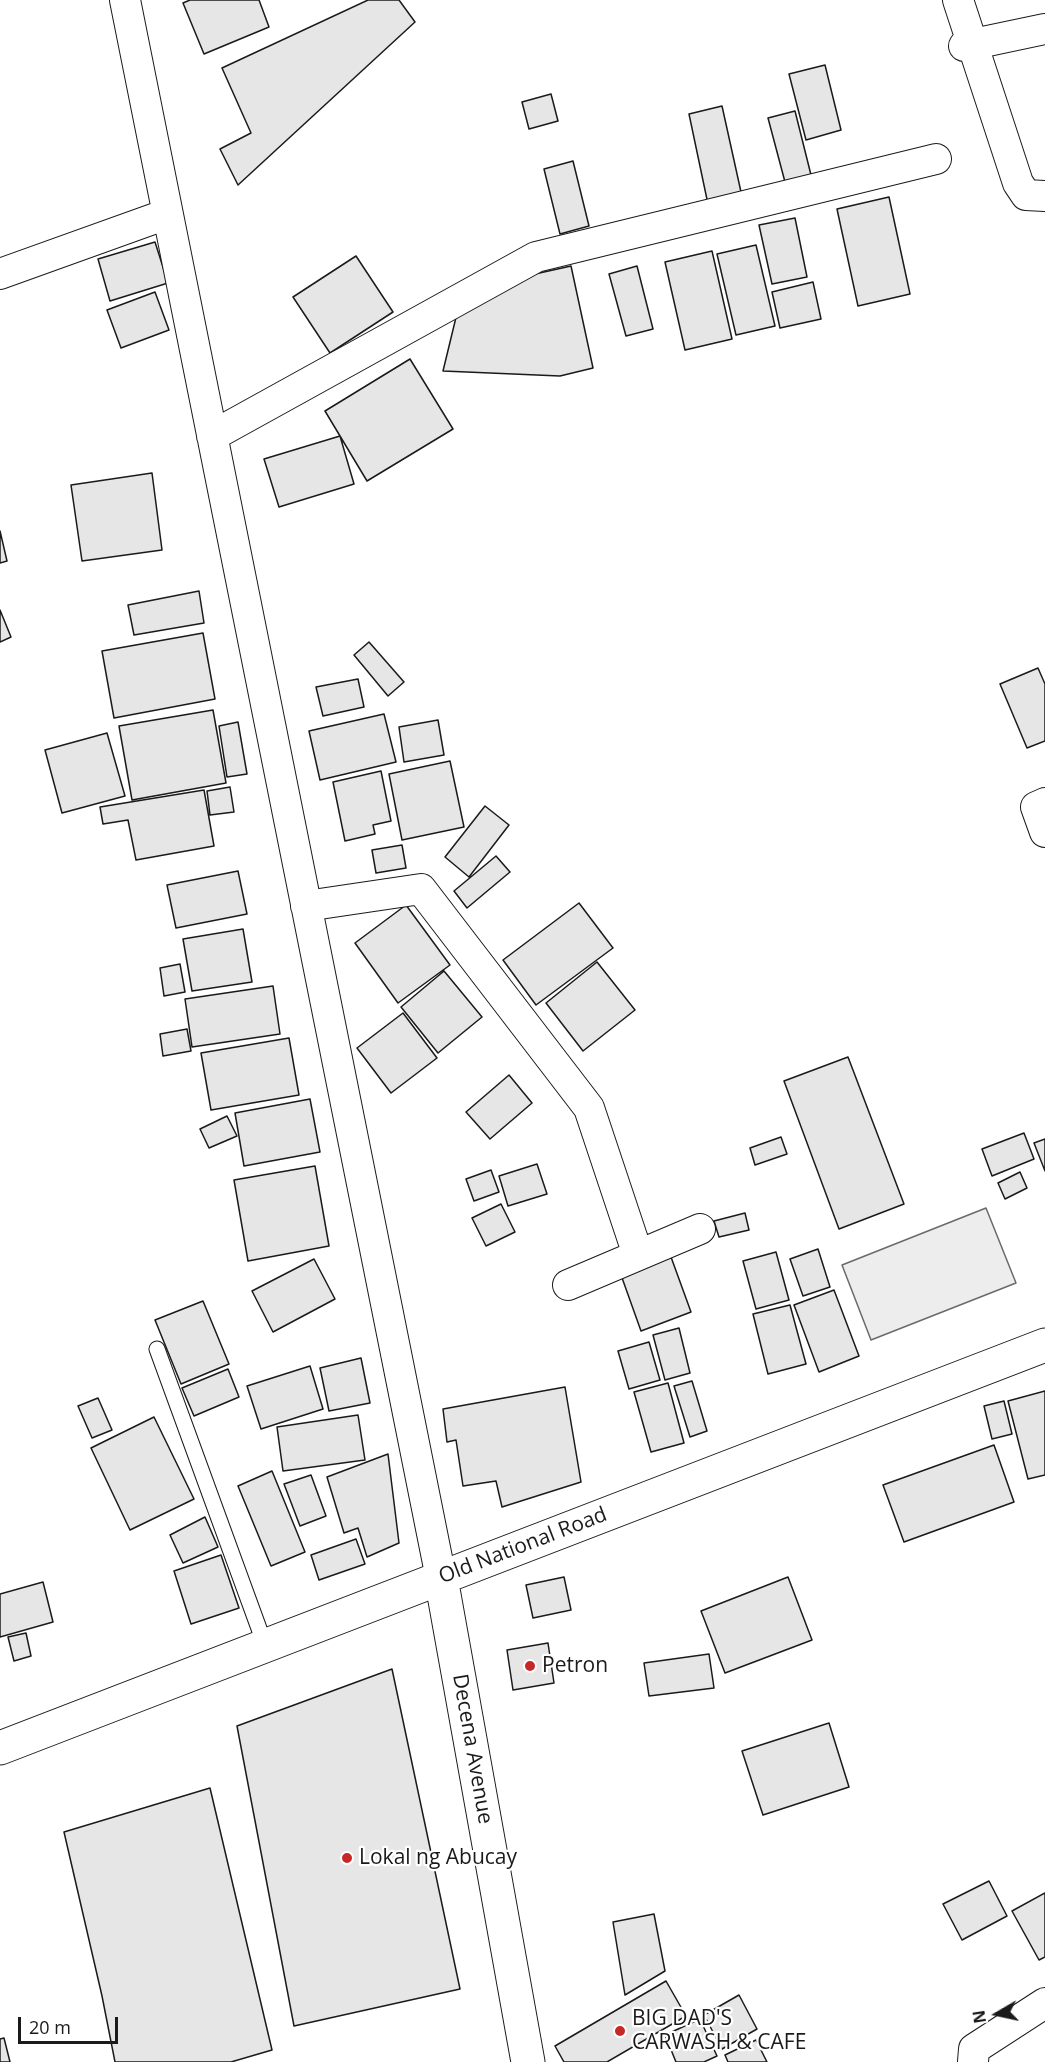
<!DOCTYPE html>
<style>
body{margin:0}
#map{position:relative;width:1045px;height:2062px;overflow:hidden;background:#fff;font-family:"Open Sans",sans-serif}
canvas{display:block}
.north{position:absolute;left:967px;top:1984px;width:60px;height:60px;-webkit-text-stroke:4px #fff;paint-order:stroke;rotate:261deg;font-size:16px;font-weight:700;line-height:24px;text-align:center;color:#1a1a1a}
.north::after{content:'';display:block;margin:auto;width:21px;height:27px;background:#1a1a1a;clip-path:polygon(50% 0,100% 100%,50% 72%,0 100%)}
.scale{position:absolute;left:18px;top:2017px;width:100px;height:27px;box-sizing:border-box;border:3px solid #1a1a1a;border-top:0;padding-left:8px;font-size:18px;line-height:21px;white-space:nowrap;color:#1a1a1a;-webkit-text-stroke:4px #fff;paint-order:stroke}
</style>
<div id="map">
<canvas width="1045" height="2062"></canvas>
<div class="north">N</div>
<div class="scale">20 m</div>
</div>
<script>
const c = document.querySelector('canvas').getContext('2d');
c.lineJoin = 'round';
function paint(path, color) { c.fillStyle = color; c.fill(path, 'evenodd'); }
function strokePath(path, color, width, dash) { c.strokeStyle = color; c.lineWidth = width; c.lineCap = dash ? 'butt' : 'round'; c.setLineDash(dash || []); c.stroke(path); }
function label(font, color, halo, rows, align = 'center') {
  c.font = font + ' "Open Sans",sans-serif'; c.lineWidth = 4.5; c.setLineDash([]); c.textBaseline = 'middle'; c.strokeStyle = halo; c.fillStyle = color; for (const [text, x, y, turn = 0] of rows) {
    c.save(); c.translate(x, y); c.rotate((+turn || 0) * Math.PI / 180); c.textAlign = isNaN(turn) ? turn : align; if (halo) c.strokeText(text, 0, 0); c.fillText(text, 0, 0); c.restore();
  }
}
const built = new Path2D(`
 M986 1208 1016 1283 871 1340 842 1265Z`);
paint(built, '#ededed');
strokePath(built, '#6a6a6a', 1.5);
const building = new Path2D(`
 M190 0H259L269 27 204 54 183 3Z
 M368 0H399L415 22 238 185 220 149 251 133 222 68Z
 M825 65 841 130 806 140 789 74Z
 M551 94 558 121 529 129 522 102Z
 M722 106 743 201 709 209 689 114Z
 M795 111 811 175 785 182 768 118Z
 M573 161 589 226 560 234 544 169Z
 M889 197 910 294 858 306 837 209Z
 M795 218 807 277 772 284 759 225Z
 M155 242 168 283 110 301 98 259Z
 M756 245 775 326 736 335 717 254Z
 M712 251 732 339 685 350 665 262Z
 M356 256 393 312 330 353 293 297Z
 M571 266 593 368 560 376 443 371 459 305 535 274Z
 M637 266 653 329 626 336 609 274Z
 M813 282 821 319 780 328 772 292Z
 M155 292 169 330 121 348 107 310Z
 M410 359 453 429 367 481 325 411Z
 M340 436 354 484 279 507 264 459Z
 M152 473 162 550 82 561 71 485Z
 M0 531 7 561 0 563Z
 M199 591 204 623 134 635 128 605Z
 M0 610 11 637 0 642Z
 M203 633 215 699 114 718 102 651Z
 M369 642 404 682 388 696 354 655Z
 M1038 668 1045 684V741L1027 748 1000 684Z
 M358 679 364 707 323 716 316 687Z
 M213 710 226 783 132 800 119 726Z
 M384 714 396 762 320 780 309 731Z
 M438 720 444 755 404 762 399 727Z
 M238 722 247 774 227 777 219 726Z
 M107 733 125 796 62 813 45 750Z
 M450 761 464 827 402 840 389 774Z
 M381 771 391 821 373 825 375 834 345 841 333 782Z
 M230 787 234 812 210 815 207 791Z
 M204 790 214 846 136 860 128 820 103 824 100 807Z
 M485 806 509 825 469 877 445 857Z
 M402 845 406 868 376 873 372 850Z
 M496 856 510 872 467 908 454 891Z
 M238 871 247 914 176 928 167 885Z
 M579 903 613 948 536 1005 503 960Z
 M406 905 450 965 398 1003 355 943Z
 M243 929 252 982 192 991 183 939Z
 M597 962 635 1010 583 1051 546 1003Z
 M180 964 185 992 164 996 160 968Z
 M444 971 482 1017 438 1053 401 1007Z
 M273 986 280 1034 192 1047 185 999Z
 M403 1013 437 1058 391 1093 357 1048Z
 M187 1029 191 1051 163 1056 160 1034Z
 M289 1038 299 1095 211 1110 201 1053Z
 M848 1057 904 1204 839 1229 784 1081Z
 M509 1075 532 1103 490 1139 466 1112Z
 M310 1099 320 1152 244 1166 235 1113Z
 M227 1116 237 1136 209 1148 200 1129Z
 M1024 1133 1034 1159 992 1176 982 1149Z
 M781 1137 787 1154 755 1165 750 1148Z
 M1045 1139V1171L1034 1143Z
 M537 1164 547 1194 508 1206 499 1176Z
 M315 1166 329 1246 248 1261 234 1180Z
 M491 1170 499 1192 474 1201 466 1179Z
 M1020 1172 1027 1188 1005 1199 998 1183Z
 M501 1204 515 1232 486 1246 472 1218Z
 M745 1213 749 1230 719 1237 714 1221Z
 M818 1249 830 1287 803 1296 790 1259Z
 M776 1252 789 1300 756 1309 743 1261Z
 M671 1257 691 1312 641 1331 621 1275Z
 M314 1259 335 1299 273 1332 252 1291Z
 M834 1290 859 1356 819 1372 794 1305Z
 M203 1301 229 1364 181 1384 155 1320Z
 M790 1305 806 1364 768 1374 753 1314Z
 M679 1328 690 1373 665 1380 653 1335Z
 M649 1342 660 1380 629 1389 618 1351Z
 M361 1358 370 1403 329 1411 320 1368Z
 M310 1366 323 1409 261 1429 247 1386Z
 M228 1369 239 1397 194 1416 182 1388Z
 M692 1381 707 1431 690 1437 674 1386Z
 M668 1383 684 1443 651 1452 634 1392Z
 M565 1387 581 1482 502 1507 496 1481 463 1486 456 1440 447 1442 443 1409Z
 M1045 1391V1475L1028 1479 1008 1401Z
 M98 1398 112 1430 92 1438 78 1406Z
 M1004 1401 1012 1434 992 1439 984 1406Z
 M358 1415 365 1460 283 1471 277 1427Z
 M154 1417 194 1499 130 1530 91 1448Z
 M994 1445 1014 1502 904 1542 883 1485Z
 M388 1454 399 1543 367 1557 358 1528 344 1533 327 1477Z
 M272 1471 305 1552 271 1566 238 1486Z
 M311 1475 326 1516 300 1526 284 1484Z
 M205 1517 218 1547 183 1563 170 1535Z
 M356 1539 365 1564 319 1580 311 1555Z
 M221 1555 239 1608 191 1624 174 1571Z
 M564 1577 571 1610 533 1618 526 1585Z
 M788 1577 812 1640 725 1673 701 1611Z
 M43 1582 53 1622 0 1637V1594Z
 M26 1633 31 1656 14 1661 8 1637Z
 M548 1643 554 1683 513 1690 507 1650Z
 M709 1654 714 1688 649 1696 644 1663Z
 M392 1669 460 1989 294 2026 237 1726Z
 M829 1723 849 1787 763 1815 742 1751Z
 M210 1788 272 2050 231 2062H115L102 1996 64 1832Z
 M989 1881 1007 1916 962 1940 943 1904Z
 M1045 1893V1957L1039 1960 1012 1911Z
 M654 1914 665 1971 625 1995 613 1922Z
 M666 1981 686 2016 607 2062H564L555 2046Z
 M739 1995 757 2029 722 2049 704 2015Z
 M700 2019 717 2056 704 2062H676L665 2035Z
 M4 2038 10 2062H0V2039Z
 M756 2040 767 2062H728L725 2055Z`);
paint(building, '#e6e6e6');
strokePath(building, '#1a1a1a', 1.5);
const service = new Path2D(`
 M157 1349 265 1645`);
const minor = new Path2D(`
 M125 0 441 1578
 M958 0 1018 183 1026 195 1045 196
 M964 46 1045 29
 M0 274 167 214
 M212 436 536 257 936 159
 M1045 803 1036 807 1045 832
 M306 906 421 889 589 1108 638 1255
 M568 1285 700 1229
 M973 2062 974 2049 1045 2003`);
const secondary = new Path2D(`
 M441 1578 528 2062
 M0 1748 1045 1345`);
strokePath(service, '#1a1a1a', 17);
strokePath(minor, '#1a1a1a', 32);
strokePath(secondary, '#1a1a1a', 35);
strokePath(service, '#fff', 15);
strokePath(minor, '#fff', 30);
strokePath(secondary, '#fff', 33);
for (const [x, y, r, color] of [
 [530,1666,6,"#c62828"],
 [347,1858,6,"#c62828"],
 [620,2031,6,"#c62828"]
]) { const dot = new Path2D(); dot.arc(x, y, r, 0, 2 * Math.PI); c.fillStyle = color; c.fill(dot); strokePath(dot, '#fff', 2); }
label('21px', '#1a1a1a', '#fff', [
 ["Old National Road",523,1546,-21],
 ["Decena Avenue",472,1749,80]
]);
label('21px', '#1a1a1a', '#fff', [
 ["Petron",542,1666],
 ["Lokal ng Abucay",359,1858],
 ["BIG DAD'S",632,2019],
 ["CARWASH & CAFE",632,2043]
], 'left');
</script>
